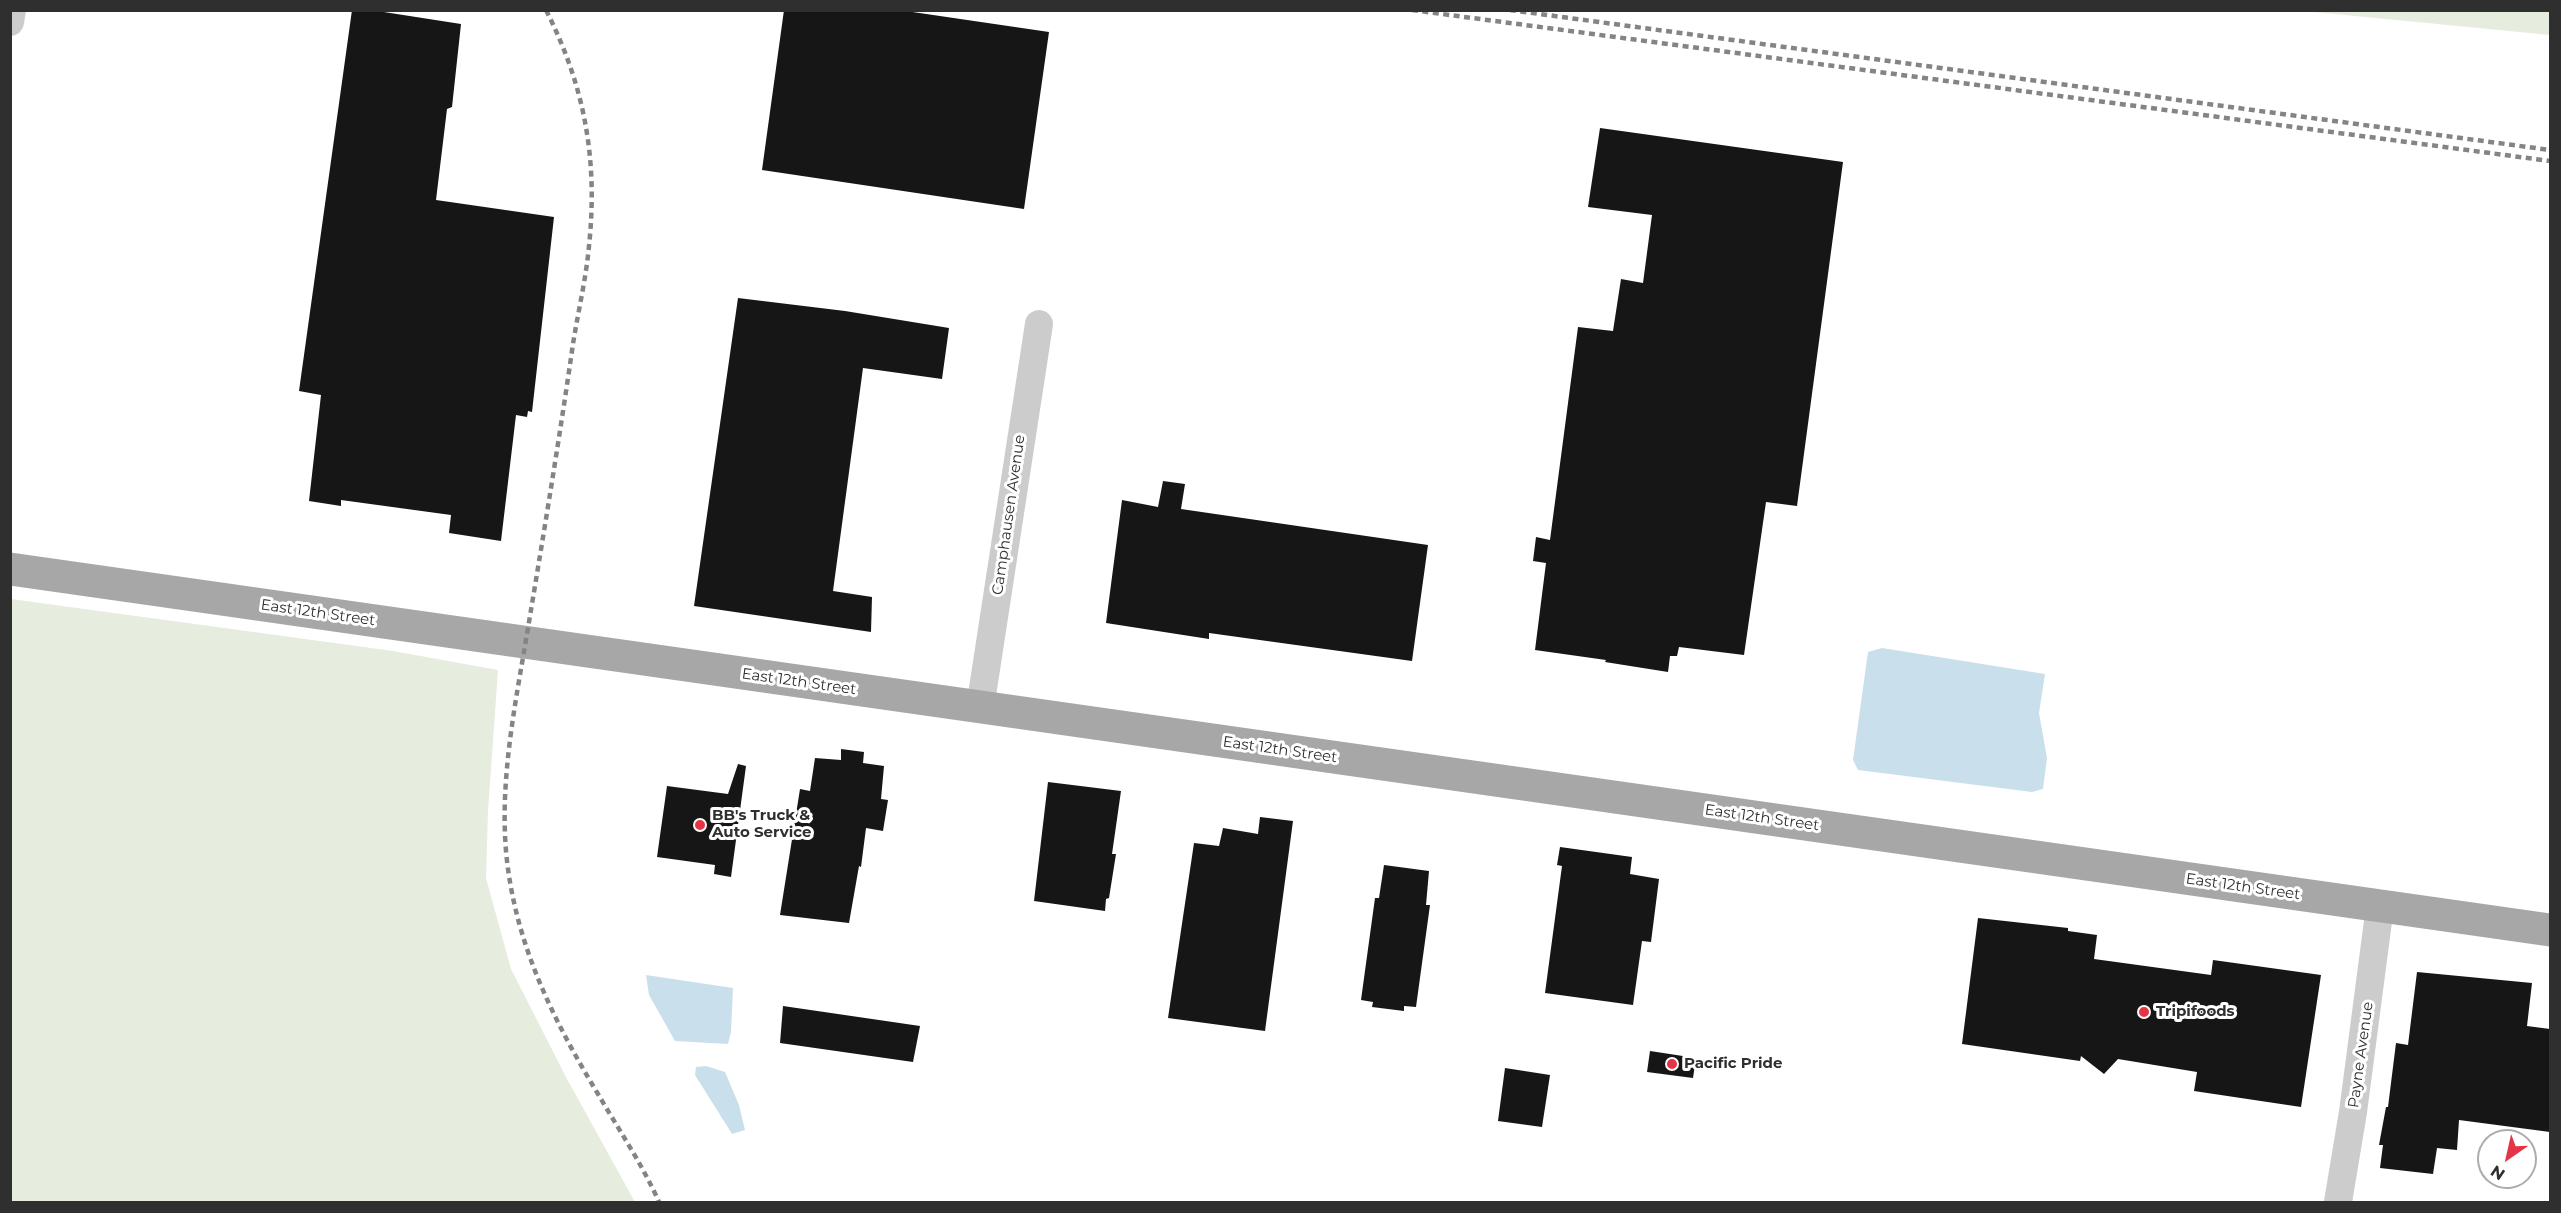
<!DOCTYPE html>
<style>
body{margin:0}
#map{position:relative;width:2561px;height:1213px;overflow:hidden;background:#fff;font-family:Montserrat,sans-serif}
canvas{display:block}
.frame{position:absolute;inset:0;border:12px solid #2f2f2f;pointer-events:none}
.north{position:absolute;left:2477px;top:1129px;width:60px;height:60px;box-sizing:border-box;background:#fff;border:2px solid #acacac;border-radius:50%;rotate:214deg;font-size:16px;font-weight:700;line-height:24px;text-align:center;color:#2f2f2f}
.north::after{content:'';display:block;margin:auto;width:21px;height:27px;background:#e33546;clip-path:polygon(50% 0,100% 100%,50% 72%,0 100%)}
</style>
<div id="map">
<canvas width="2561" height="1213"></canvas>
<div class="frame"></div>
<div class="north">N</div>
</div>
<script>
const c = document.querySelector('canvas').getContext('2d');
c.lineJoin = 'round';
function paint(path, color) { c.fillStyle = color; c.fill(path, 'evenodd'); }
function strokePath(path, color, width, dash) { c.strokeStyle = color; c.lineWidth = width; c.lineCap = dash ? 'butt' : 'round'; c.setLineDash(dash || []); c.stroke(path); }
function label(font, color, halo, rows, align = 'center') {
  c.font = font + ' Montserrat,sans-serif'; c.lineWidth = 6; c.setLineDash([]); c.textBaseline = 'middle'; c.strokeStyle = halo; c.fillStyle = color; for (const [text, x, y, turn = 0] of rows) {
    c.save(); c.translate(x, y); c.rotate((+turn || 0) * Math.PI / 180); c.textAlign = isNaN(turn) ? turn : align; if (halo) c.strokeText(text, 0, 0); c.fillText(text, 0, 0); c.restore();
  }
}
paint(new Path2D(`
 M2304 11H2550V35Z
 M11 599 393 651 498 670 488 811 486 878 511 969 567 1079 635 1202H11Z`), '#e6ecde');
paint(new Path2D(`
 M1882 648 2045 674 2039 713 2047 758 2043 789 2032 792 1858 770 1853 760 1868 652Z
 M646 975 733 988 731 1032 728 1044 675 1041 649 995Z
 M706 1066 725 1072 739 1105 745 1130 732 1134 695 1075 696 1067Z`), '#cadfec');
paint(new Path2D(`
 M352 10H371L461 24 452 107 447 109 436 200 554 217 532 412 528 411 527 417 516 415 501 541 449 533 451 515 341 500V506L309 501 321 395 299 391Z
 M784 10H899L1049 32 1024 209 762 170Z
 M1600 128 1843 162 1797 506 1766 502 1744 655 1679 647 1677 656H1670L1668 672 1605 662 1606 660 1535 650 1546 563 1533 561 1536 537 1550 540 1578 327 1613 331 1621 279 1643 283 1652 215 1588 207Z
 M738 298 845 311 949 328 942 379 863 368 833 591 872 597 871 632 694 606Z
 M1163 481 1185 484 1181 509 1428 545 1412 661 1209 633V639L1106 623 1122 500 1158 507Z
 M841 749 864 752 863 763 884 766 881 799 888 800 883 831 866 828 861 867 859 866 849 923 780 915 800 789 810 791 815 758 841 760Z
 M738 764 746 766 731 877 714 874 715 865 657 857 667 786 728 794Z
 M1048 782 1121 791 1112 854H1116L1109 898 1106 899 1105 911 1034 901Z
 M1260 817 1293 821 1265 1031 1168 1018 1194 843 1219 846 1223 828 1258 834Z
 M1560 847 1632 857 1630 874 1659 879 1651 942 1642 941 1633 1005 1545 993 1562 866 1557 865Z
 M1384 865 1429 871 1426 905H1430L1416 1007 1404 1006V1011L1372 1007 1373 1002 1361 1000 1375 898H1379Z
 M1978 918 2068 928V931L2097 935 2094 959 2211 975 2213 960 2321 975 2301 1107 2194 1091 2197 1072 2118 1059 2104 1074 2081 1056 2080 1061 1962 1044Z
 M2417 972 2532 983 2527 1026 2550 1029V1132L2459 1120 2457 1150 2437 1148 2433 1174 2380 1168 2383 1145H2379L2386 1107H2388L2396 1043 2408 1045Z
 M783 1006 920 1026 913 1062 780 1043Z
 M1650 1051 1696 1058 1693 1078 1647 1072Z
 M1505 1068 1550 1075 1542 1127 1498 1121Z`), '#161616');
strokePath(new Path2D(`
 M10 22 12 10
 M980 708 1039 324
 M2338 1202 2353 1112 2380 906`), '#ccc', 28);
strokePath(new Path2D(`
 M10 569 2550 930`), '#a7a7a7', 33);
strokePath(new Path2D(`
 M546 10C585 87 598 160 589 246 586 279 578 312 573 344 559 441 543 538 527 634 515 705 500 779 506 851 514 941 552 1018 598 1094 619 1130 642 1164 659 1202
 M1412 10 2550 161
 M1510 10 2550 150`), '#848484', 4.5, [6, 4.5]);
for (const [x, y, r, color] of [
 [700,825,6,"#e33546"],
 [2144,1012,6,"#e33546"],
 [1672,1064,6,"#e33546"]
]) { const dot = new Path2D(); dot.arc(x, y, r, 0, 2 * Math.PI); c.fillStyle = color; c.fill(dot); strokePath(dot, '#fff', 2); }
label('15px', '#2f2f2f', '#fff', [
 ["Camphausen Avenue",1009,515,-82],
 ["East 12th Street",318,613,8],
 ["East 12th Street",799,682,8],
 ["East 12th Street",1280,750,8],
 ["East 12th Street",1762,818,8],
 ["East 12th Street",2243,887,8],
 ["Payne Avenue",2361,1055,-82]
]);
label('bold 15px', '#2f2f2f', '#fff', [
 ["BB's Truck &",712,816],
 ["Auto Service",712,833],
 ["Tripifoods",2156,1012],
 ["Pacific Pride",1684,1064]
], 'left');
</script>
